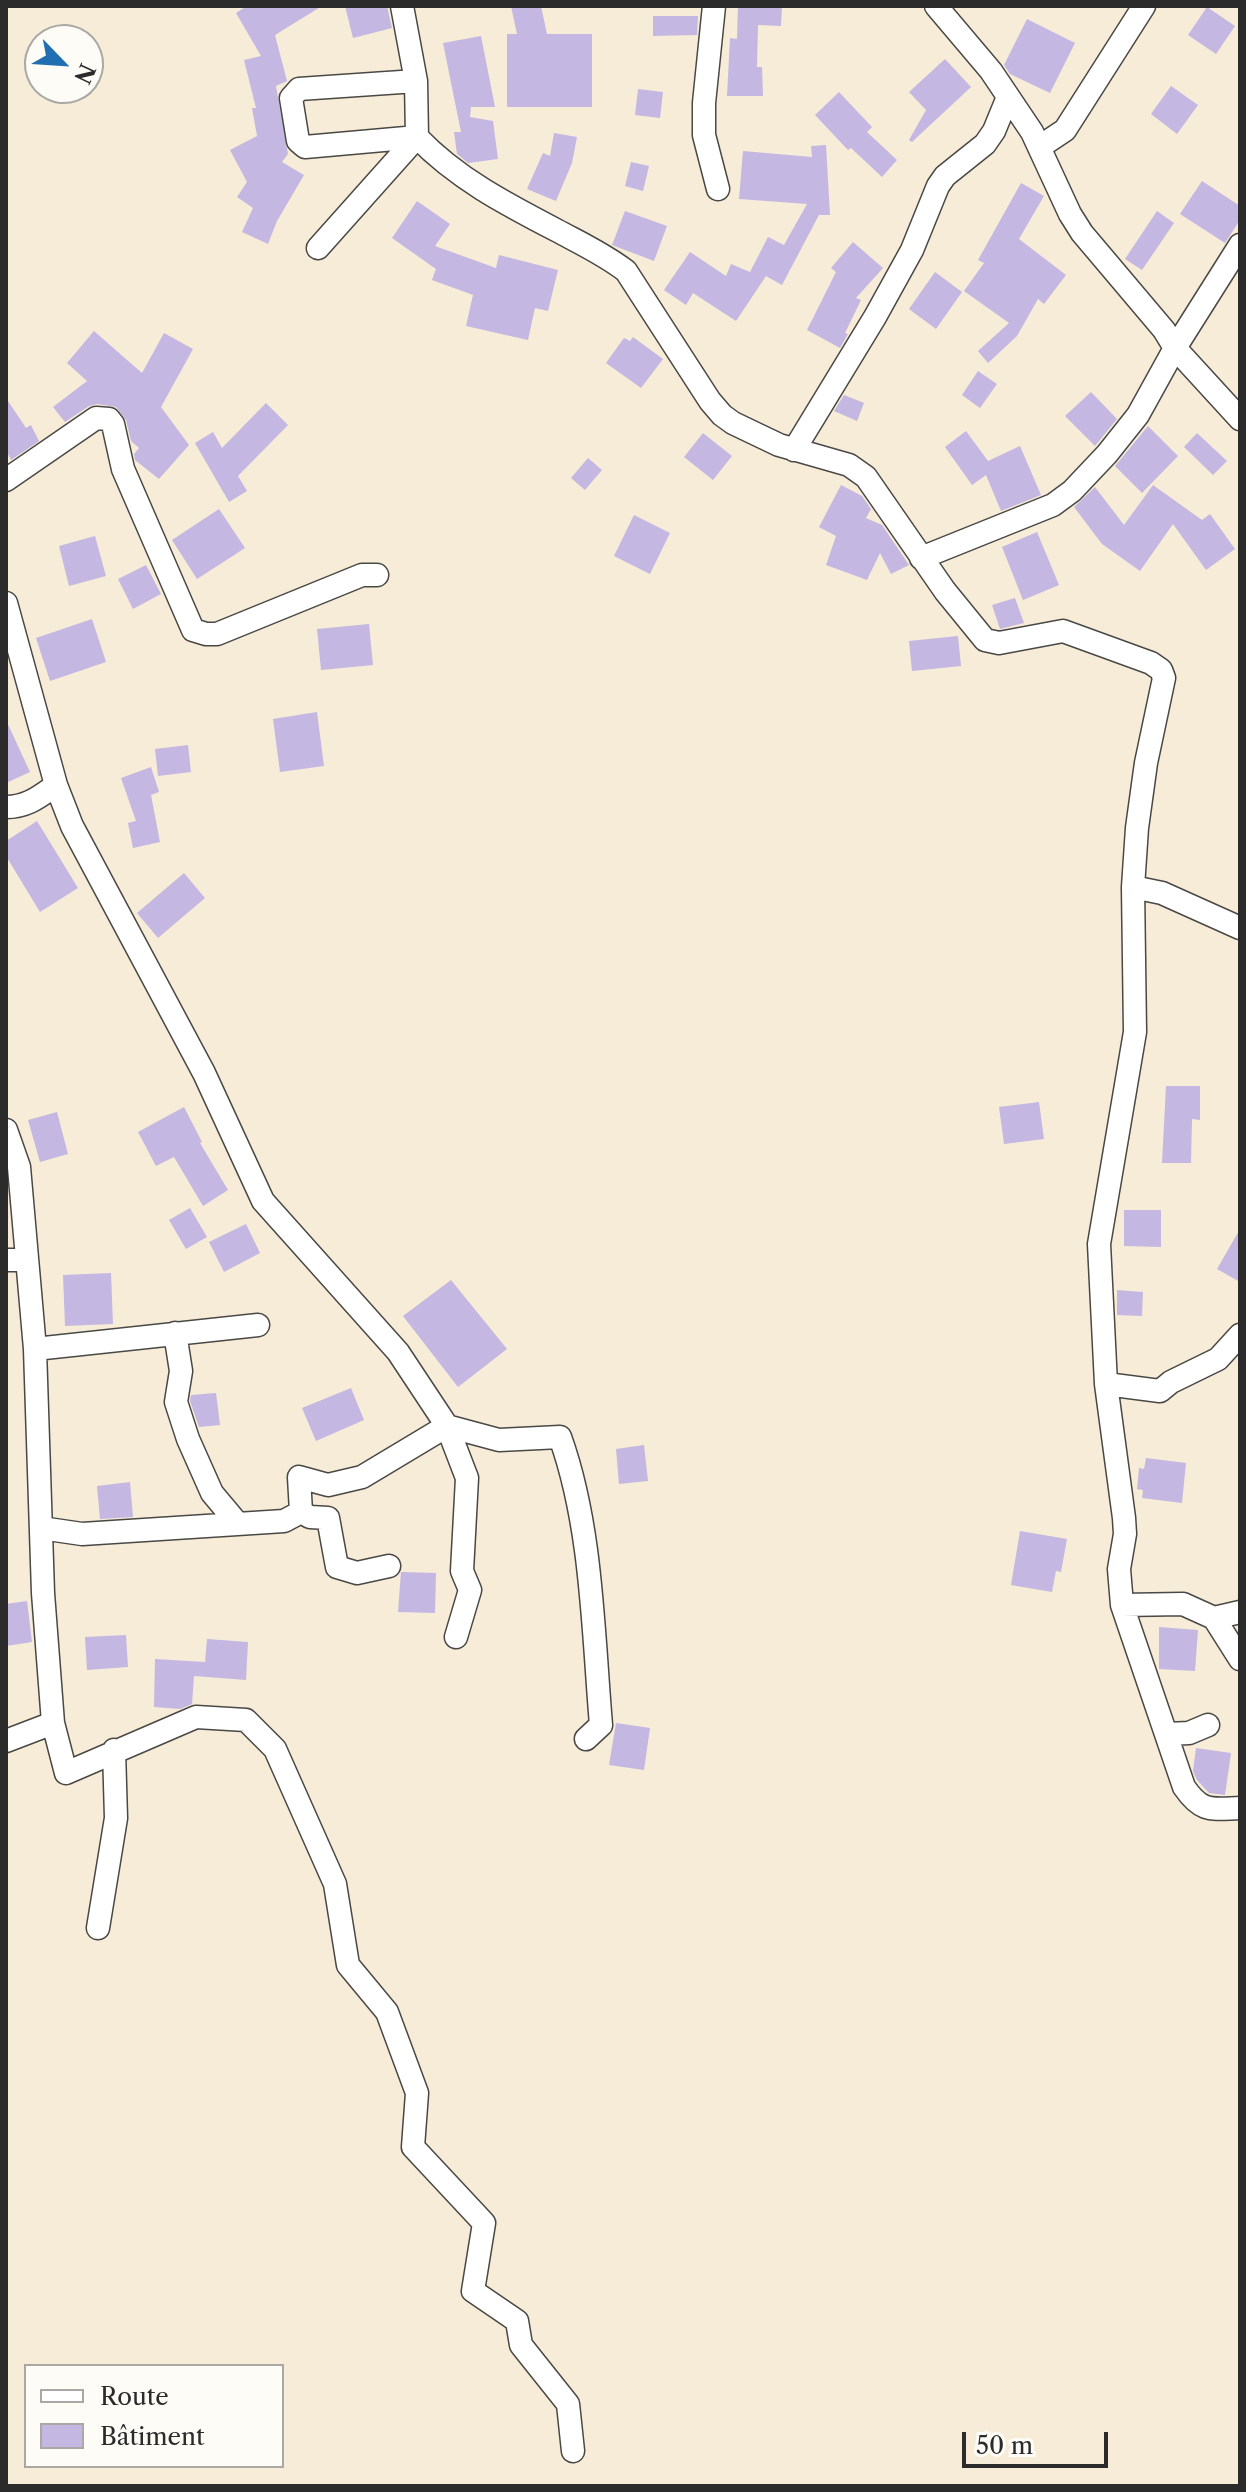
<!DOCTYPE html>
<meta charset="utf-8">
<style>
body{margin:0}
#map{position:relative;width:1246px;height:2492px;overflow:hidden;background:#f6ecd8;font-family:"Libre Caslon Text",serif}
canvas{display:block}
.frame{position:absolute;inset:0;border:8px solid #2b2b2b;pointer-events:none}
.legend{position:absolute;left:24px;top:2364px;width:260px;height:104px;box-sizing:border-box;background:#fdfcf7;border:2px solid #a9a8a5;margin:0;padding:10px 14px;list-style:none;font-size:24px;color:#2b2b2b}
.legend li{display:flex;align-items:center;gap:16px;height:40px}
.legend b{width:40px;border:2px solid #a9a8a5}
.north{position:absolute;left:24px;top:24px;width:80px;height:80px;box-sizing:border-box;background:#fdfcf7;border:2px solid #a9a8a5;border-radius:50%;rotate:115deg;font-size:22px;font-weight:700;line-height:32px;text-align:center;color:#2b2b2b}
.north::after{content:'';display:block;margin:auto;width:28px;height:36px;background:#1f6fb2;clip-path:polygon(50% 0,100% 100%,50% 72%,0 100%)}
.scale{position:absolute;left:962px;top:2432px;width:146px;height:36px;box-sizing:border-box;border:4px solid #2b2b2b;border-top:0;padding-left:10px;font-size:24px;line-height:28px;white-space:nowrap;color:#2b2b2b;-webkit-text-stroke:6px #fdfcf7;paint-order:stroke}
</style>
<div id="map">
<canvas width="1246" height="2492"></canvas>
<div class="frame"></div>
<ul class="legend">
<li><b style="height:10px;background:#fff"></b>Route</li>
<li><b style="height:22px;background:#c4b7e1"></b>Bâtiment</li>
</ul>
<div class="north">N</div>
<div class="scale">50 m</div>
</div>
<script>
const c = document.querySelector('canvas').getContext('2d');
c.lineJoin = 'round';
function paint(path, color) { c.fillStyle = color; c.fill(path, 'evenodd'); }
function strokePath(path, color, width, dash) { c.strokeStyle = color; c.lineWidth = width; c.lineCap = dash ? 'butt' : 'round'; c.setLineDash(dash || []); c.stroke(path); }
paint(new Path2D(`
 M247 6H322L275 35 287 81 276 86 288 154 282 162 304 175 277 221 268 244 242 232 253 208 237 197 247 182 230 150 257 136 252 108H256L244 60 261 56 236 13Z
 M345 6H387L392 28 353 38Z
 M511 6H541L547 34H592V107H507V34H517Z
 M738 6H782L781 26 758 25 757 67H762L763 96H727L730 38 737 39Z
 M1207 7 1235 26 1216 54 1188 35Z
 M653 16H698L697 35 653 36Z
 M1027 19 1075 43 1050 93 1010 74 1004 65Z
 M481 36 495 107H471L470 117 493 121 498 159 468 163 457 154 454 132H461L443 43Z
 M945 59 971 87 912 142 909 140 926 110 909 92Z
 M1171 86 1198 105 1177 134 1151 114Z
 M638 89 663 92 660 118 635 115Z
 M839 92 872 127 867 132 897 160 882 177 851 148 848 150 815 115Z
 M554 133 577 137 572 163 556 201 527 189 543 153 550 156Z
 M826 145 830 215H819L782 285 766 276 736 321 693 293 686 305 664 290 690 252 726 276 731 264 750 272 768 237 784 245 807 204 739 199 743 151 812 157 811 146Z
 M631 162 649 166 643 191 625 186Z
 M1202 181 1240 206V220L1225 243 1180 214Z
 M1021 183 1044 196 1019 239 1066 275 1044 304 1038 299 1017 336 988 363 978 351 1009 323 964 291 984 263 978 260Z
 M417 201 450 224 435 246 496 268 499 255 558 270 548 311 535 308 528 340 466 326 473 295 432 280 436 269 392 238Z
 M625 211 667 226 654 261 612 245Z
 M1157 211 1174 223 1142 270 1125 259Z
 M853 242 883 268 856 298 861 300 845 333 848 334 840 348 807 330 836 272 831 268Z
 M935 272 962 292 936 329 909 309Z
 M94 331 142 373 164 333 193 349 161 407 189 445 159 479 135 460 134 454 139 448 131 441 126 420 116 407 97 404 89 406 65 422 53 407 87 381 67 363Z
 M633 337 663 359 641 388 606 363 624 338 630 341Z
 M978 371 997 384 980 408 962 395Z
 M1091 392 1117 419 1095 446 1065 416Z
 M844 395 864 403 857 421 834 411Z
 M6 398 26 428 31 425 39 441 11 460 6 450Z
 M266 403 288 425 238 476 247 491 229 502 195 443 213 432 222 448Z
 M1148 426 1178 456 1142 493 1115 466Z
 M966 431 988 461 1020 446 1041 495 1001 511 986 475 972 485 945 447Z
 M703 433 732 456 713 480 684 457Z
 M1197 433 1227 461 1213 475 1184 447Z
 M588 458 602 470 585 490 571 478Z
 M841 485 862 496 871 509 866 518 882 525 909 565 891 574 880 553 867 580 826 565 836 536 819 527Z
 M1153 485 1202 520 1210 514 1235 549 1206 570 1173 524 1140 571 1102 544 1074 507 1095 487 1124 525Z
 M219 509 245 548 197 579 172 540Z
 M634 515 670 533 650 574 614 556Z
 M1037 532 1059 585 1023 600 1002 547Z
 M95 536 106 576 69 586 59 546Z
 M146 565 161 594 133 609 118 579Z
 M1015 598 1024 623 1000 629 992 605Z
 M92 619 106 662 50 681 36 638Z
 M369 624 373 665 321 670 317 629Z
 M958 636 961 666 912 671 909 641Z
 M317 712 324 766 280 772 273 719Z
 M6 720 30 772 6 783Z
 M188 745 191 772 158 776 155 749Z
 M151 767 159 792 151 795 160 842 133 848 128 823 136 821 121 778Z
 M37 821 78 888 40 912 6 856V841Z
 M184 873 205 898 158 938 137 913Z
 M1166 1086H1200V1120L1192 1119 1191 1163H1162Z
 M1039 1102 1044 1139 1004 1144 999 1107Z
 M184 1107 202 1142 200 1143 228 1190 203 1206 174 1157 156 1166 138 1132Z
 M57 1112 68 1154 40 1162 28 1120Z
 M190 1208 207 1237 186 1249 169 1220Z
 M1124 1210H1161V1247L1124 1246Z
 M246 1224 260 1253 224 1272 209 1242Z
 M1240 1229V1282L1217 1269Z
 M111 1273 113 1324 65 1326 63 1275Z
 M451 1280 507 1349 458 1387 403 1316Z
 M1117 1290 1143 1292 1142 1316 1117 1315Z
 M351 1388 364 1420 316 1441 302 1408Z
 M216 1393 220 1425 199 1427 190 1401 191 1395Z
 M644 1445 648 1481 619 1484 616 1449Z
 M1146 1458 1186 1463 1182 1503 1142 1498 1143 1490 1137 1489 1139 1468 1144 1469Z
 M130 1482 133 1517 100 1519 97 1486Z
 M1020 1531 1067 1539 1061 1572 1056 1571 1052 1592 1011 1585Z
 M401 1572 436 1573 435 1613 398 1612Z
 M27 1601 32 1642 6 1646V1604Z
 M1159 1627 1198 1630 1195 1671 1159 1669Z
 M126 1635 128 1667 87 1670 85 1637Z
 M207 1639 248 1642 246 1680 194 1676 192 1704 180 1709 154 1707 155 1659 205 1662Z
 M616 1723 650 1728 644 1770 609 1765Z
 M1196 1748 1231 1753 1225 1795 1209 1793 1197 1780 1193 1771Z`), '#c4b7e1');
const street = new Path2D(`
 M714 6 704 103V135L718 189
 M936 6 991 71 1032 132 1070 214 1082 233 1164 330 1175 348 1240 419
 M416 81 299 89 291 98 298 141 305 147 417 137C456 178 506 204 556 230 580 243 604 254 626 271L710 401 722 415 733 423 779 445 849 465 866 477 945 591 985 640 999 643 1063 631 1151 663 1161 670 1164 678 1146 763 1137 828 1133 887 1135 1032 1099 1244 1106 1384 1124 1518 1125 1534 1119 1569 1122 1605 1184 1787C1202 1813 1211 1809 1240 1808
 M1041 146 1065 130 1144 6
 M318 248 417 137 416 81 402 6
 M794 450 875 317 912 250 938 186 945 176 985 144 994 131 1008 97
 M6 480 96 418 109 419 113 424 123 469 193 630 206 634H217L362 575H377
 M921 558 1053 505 1072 491 1107 454 1138 415 1175 348 1240 245
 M6 603 56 785 72 826 204 1073 263 1201 398 1352 447 1426 499 1440 560 1437C592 1526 593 1631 601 1725L586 1739
 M6 807C27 807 39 797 56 785
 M1133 887 1162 893 1240 928
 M6 1130 19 1167 35 1349 43 1593 53 1723 66 1773 196 1717 246 1720 275 1749 335 1884 348 1965 387 2012 417 2093 413 2147 484 2223 473 2291 517 2321 521 2345 568 2404 573 2451
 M6 1260H27
 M175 1333 181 1371 176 1402 188 1439 212 1493 238 1524
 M35 1349 258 1325
 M1106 1384 1160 1391 1171 1382 1218 1359 1240 1335
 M301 1512 310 1517 328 1518 337 1567 357 1573 389 1566
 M41 1528 82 1534 284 1521 301 1512 299 1477 328 1485 362 1477 447 1426 467 1478 462 1571 470 1590 456 1637
 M1122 1605 1183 1604 1214 1618 1240 1659
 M1214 1618 1240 1612
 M1167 1734 1189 1733 1208 1725
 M6 1741 53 1723
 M98 1928 116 1818 114 1750`);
strokePath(street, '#494845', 25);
strokePath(street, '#fff', 22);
</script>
